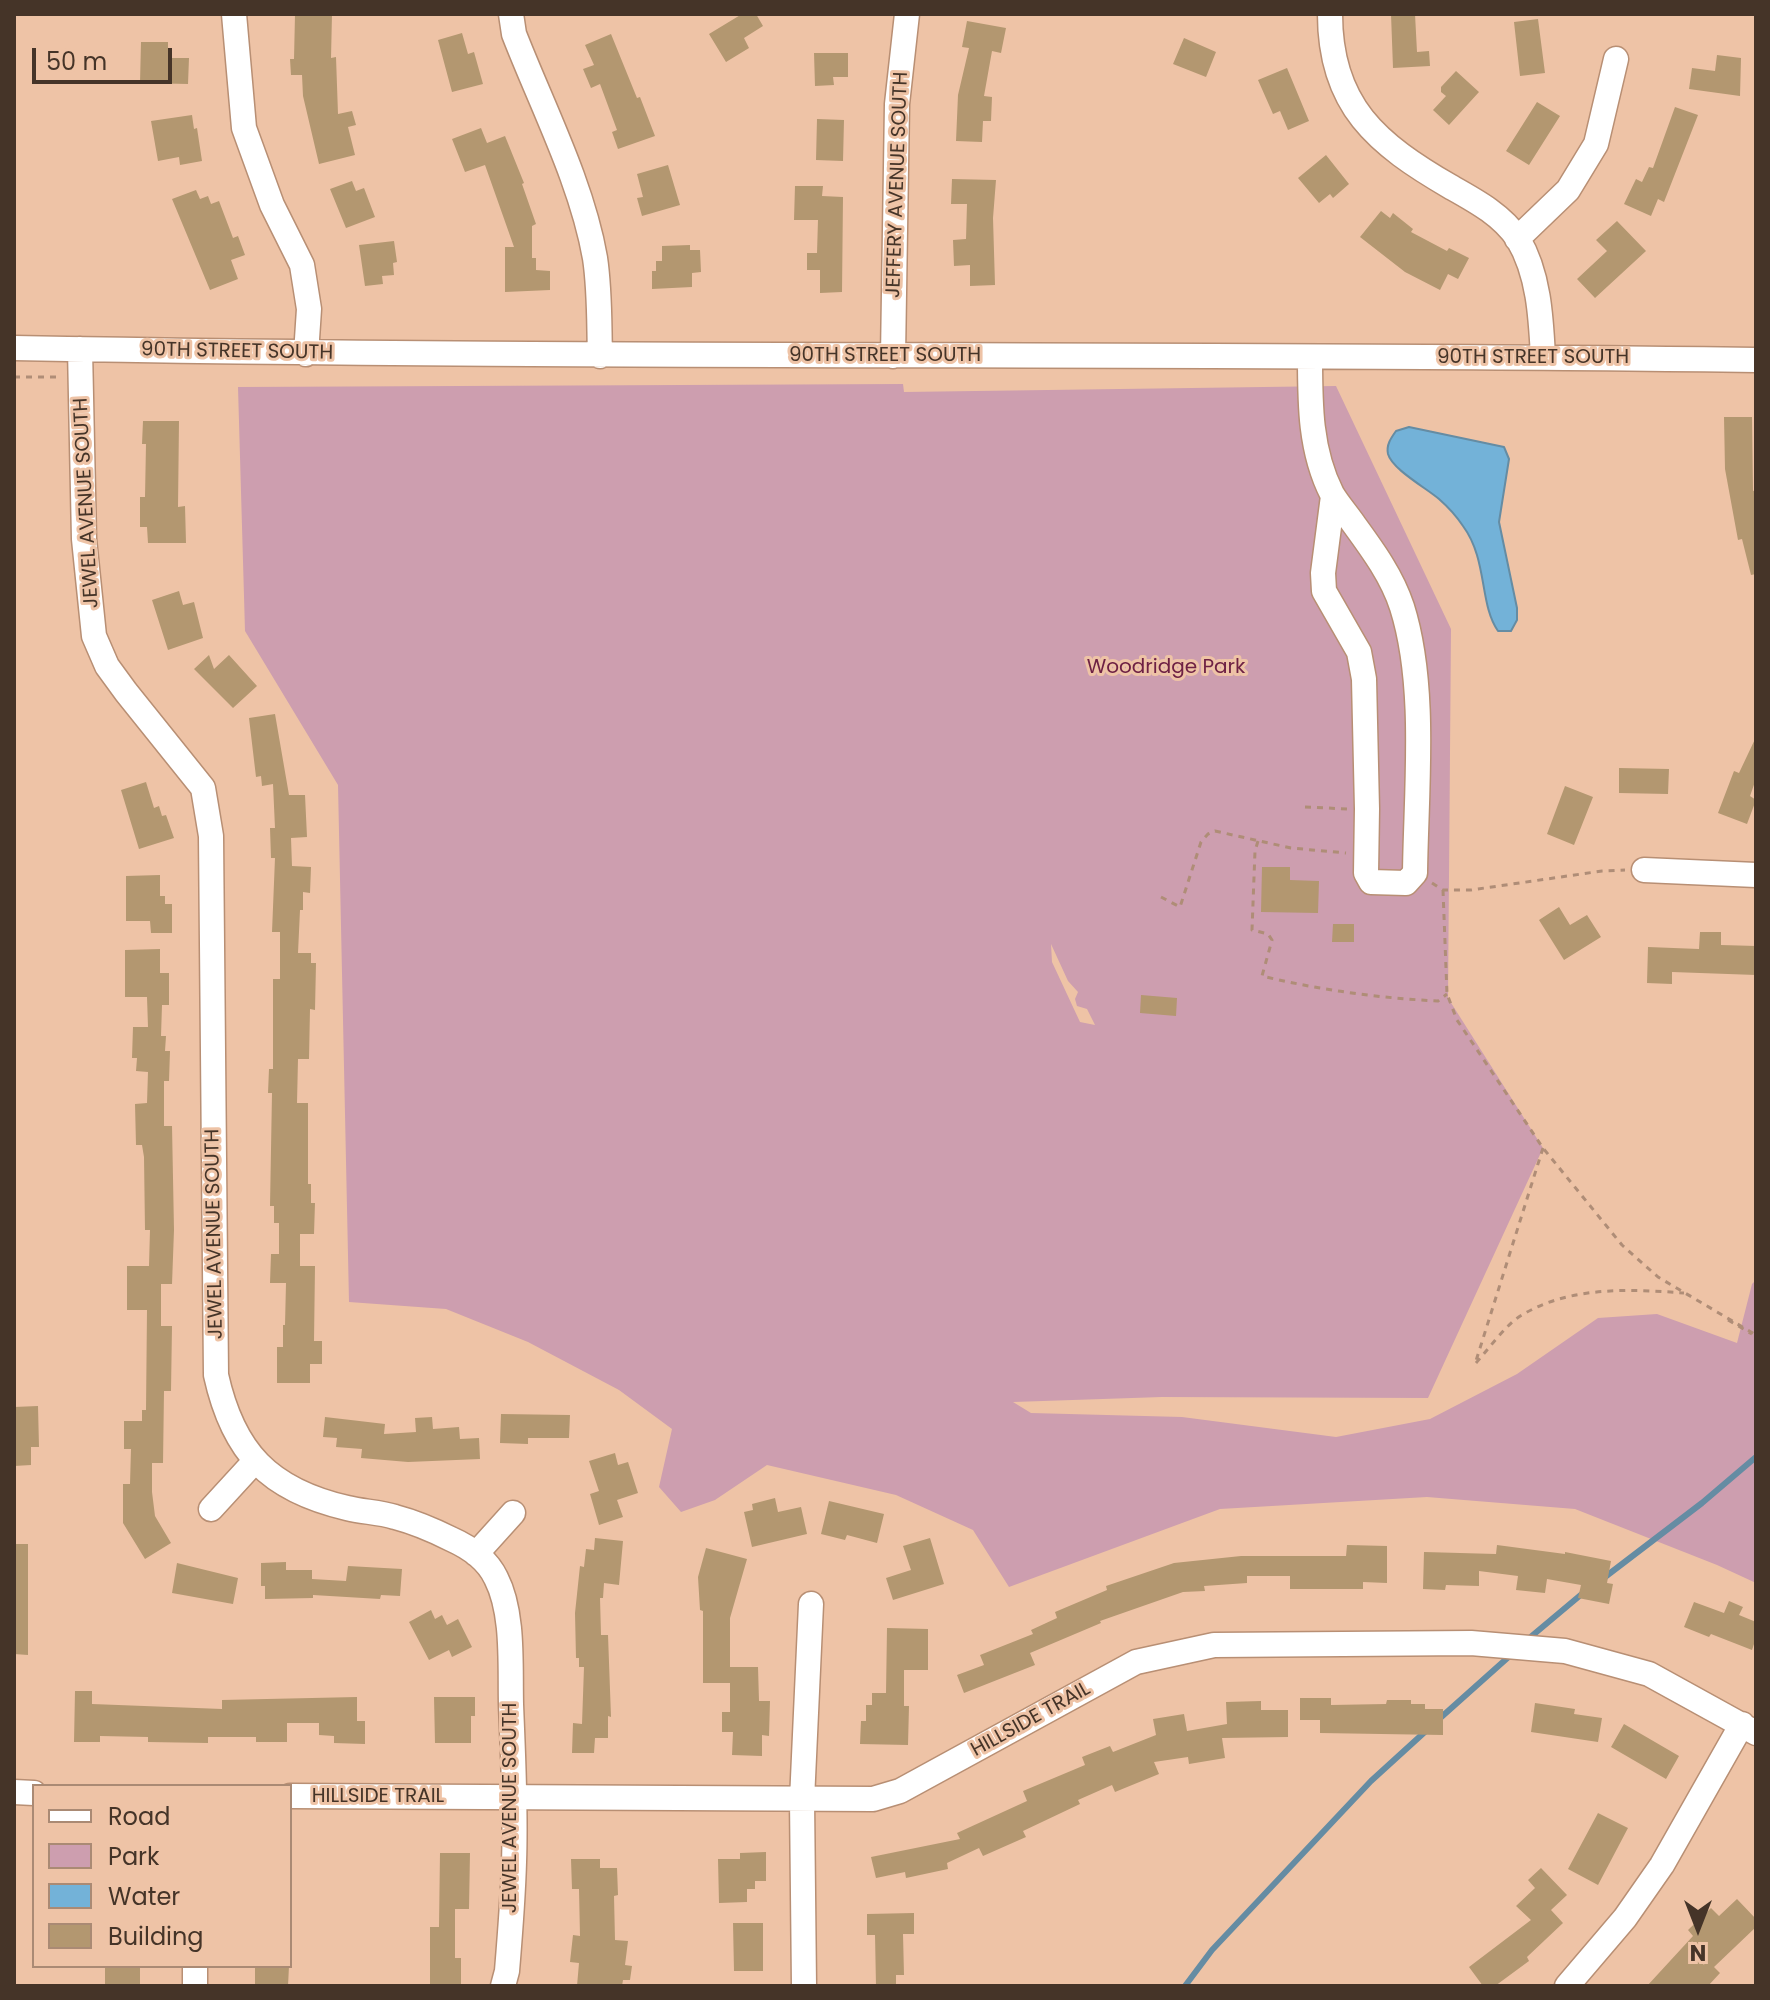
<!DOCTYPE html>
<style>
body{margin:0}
#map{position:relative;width:1770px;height:2000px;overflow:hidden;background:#eec3a6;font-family:Poppins,sans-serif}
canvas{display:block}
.frame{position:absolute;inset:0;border:16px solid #453428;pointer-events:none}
.legend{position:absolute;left:32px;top:1784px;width:260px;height:184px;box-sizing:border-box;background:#eec3a6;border:2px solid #aa8a74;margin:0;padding:10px 14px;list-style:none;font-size:24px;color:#453428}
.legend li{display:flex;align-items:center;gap:16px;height:40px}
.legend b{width:40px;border:2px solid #aa8a74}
.north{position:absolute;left:1658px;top:1888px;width:80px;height:80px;-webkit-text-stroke:6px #eec3a6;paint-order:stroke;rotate:180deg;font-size:22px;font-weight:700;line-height:32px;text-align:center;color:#453428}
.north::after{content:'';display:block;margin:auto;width:28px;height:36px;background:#453428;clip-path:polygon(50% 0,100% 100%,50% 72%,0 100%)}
.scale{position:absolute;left:32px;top:48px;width:140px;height:36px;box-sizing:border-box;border:4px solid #453428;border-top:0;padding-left:10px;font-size:24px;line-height:28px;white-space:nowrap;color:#453428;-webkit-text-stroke:6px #eec3a6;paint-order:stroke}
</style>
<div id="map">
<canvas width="1770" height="2000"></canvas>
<div class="frame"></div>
<ul class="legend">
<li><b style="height:10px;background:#fff"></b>Road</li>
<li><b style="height:22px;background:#cd9eaf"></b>Park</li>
<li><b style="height:22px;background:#73b2d8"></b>Water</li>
<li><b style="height:22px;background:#b39770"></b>Building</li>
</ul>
<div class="north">N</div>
<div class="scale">50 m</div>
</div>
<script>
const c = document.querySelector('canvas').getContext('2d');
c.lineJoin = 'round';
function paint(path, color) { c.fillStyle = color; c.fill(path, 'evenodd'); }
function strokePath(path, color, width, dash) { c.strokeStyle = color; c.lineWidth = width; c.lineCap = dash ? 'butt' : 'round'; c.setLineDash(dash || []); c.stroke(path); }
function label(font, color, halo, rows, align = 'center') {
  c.font = font + ' Poppins,sans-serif'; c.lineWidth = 6; c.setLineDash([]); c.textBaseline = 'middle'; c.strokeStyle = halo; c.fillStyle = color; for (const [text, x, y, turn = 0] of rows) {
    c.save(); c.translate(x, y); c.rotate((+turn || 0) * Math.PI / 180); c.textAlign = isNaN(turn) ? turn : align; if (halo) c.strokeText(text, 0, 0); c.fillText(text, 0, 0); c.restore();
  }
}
paint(new Path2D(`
 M903 384 904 392 1336 386 1451 629 1448 998 1543 1148 1428 1398 1162 1397 1013 1402 1031 1413 1182 1417 1336 1437 1430 1419 1517 1374 1598 1318 1657 1314 1737 1343 1752 1284 1756 1280V1583L1717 1565 1575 1509 1427 1497 1220 1509 1009 1587 973 1530 896 1495 767 1465 715 1500 681 1512 659 1487 672 1429 619 1390 528 1342 446 1309 349 1302 338 785 245 631 238 387ZM1051 944 1068 981 1078 992 1075 999 1077 1006 1087 1009 1095 1025 1080 1022 1052 962Z`), '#cd9eaf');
const water = new Path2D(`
 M1409 427 1504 447 1509 459 1499 522 1517 608V620L1511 631H1498C1479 604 1488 560 1463 526 1457 517 1447 506 1439 499 1426 488 1392 469 1388 454 1386 445 1391 438 1396 431Z`);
paint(water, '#73b2d8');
strokePath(water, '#658ca3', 2);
strokePath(new Path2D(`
 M1605 1577 1702 1503 1756 1457
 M1527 1640 1583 1593
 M1438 1720 1513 1653
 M1185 1986 1212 1950 1371 1781 1427 1730`), '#658ca3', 6);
paint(new Path2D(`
 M332 14 331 58 336 57 338 114 352 111 356 125 348 127 355 155 319 164 303 96 302 75H291L290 59H294L295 15Z
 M742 14H756L763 26 744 38 749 48 726 62 709 34Z
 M1391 14H1415L1417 52 1429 51 1430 66 1393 68Z
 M1538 19 1545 73 1520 76 1514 22Z
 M967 21 1006 28 1001 53 992 51 984 96 992 97 991 121H983L982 142 956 141 958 95 969 48 962 47Z
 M462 33 468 54 474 52 483 84 452 92 438 40Z
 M611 34 637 98 640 97 655 136 618 149 612 132 617 130 600 84 591 88 583 69 594 65 585 45Z
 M1184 38 1216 52 1206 77 1173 64Z
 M141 42H168V58H189L188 84 140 83Z
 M814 53H848V77H833L834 85 815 86Z
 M1717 55 1741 58 1740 96 1689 89 1692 68 1715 71Z
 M1287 68 1309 121 1288 130 1280 111 1273 114 1258 80Z
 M1456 71 1479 92 1449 125 1433 110 1446 96 1441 92V87Z
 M1537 102 1560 116 1529 165 1506 151Z
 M1675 107 1698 115 1664 202 1658 199 1651 216 1624 204 1636 179 1642 182 1649 167 1653 168Z
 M192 115 194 129 197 128 202 161 180 165 179 157 158 161 151 121Z
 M817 119 844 120 843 161 816 160Z
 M481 128 487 143 505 136 524 183 522 184 536 224 532 226V258H536V270L550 271V290L505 292V247H514L485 165 465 172 452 139Z
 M1326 155 1349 184 1333 198 1330 194 1319 203 1298 178Z
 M668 165 680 205 642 216 637 198 643 197 637 174Z
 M952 179 996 180 993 218 995 285 970 286V265L954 266 953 240 966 239 967 204H951Z
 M352 181 356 191 364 188 375 217 346 228 330 189Z
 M795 186H823L822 196 843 197 842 292 820 293V270H807V253H817L818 220H794Z
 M196 190 200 199 208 196 211 204 219 201 233 238 238 236 245 255 231 260 238 279 210 290 172 199Z
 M1381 211 1390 218 1393 213 1413 229 1411 232 1447 251 1449 248 1469 258 1458 279 1448 274 1440 290 1405 272 1360 237Z
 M1617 221 1646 251 1595 298 1577 279 1607 251 1596 240Z
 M394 241 397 262 393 263 394 275 382 276 383 284 365 286 359 245Z
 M690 245V250H700L701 272 692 273V287L652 289V271H656V261H662V246Z
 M1724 417H1752L1753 491 1756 490V574L1751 575 1742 539 1738 540 1725 469Z
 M143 421H179L178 507 185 506 186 543H148L147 527H140V497H145L146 444H142Z
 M179 591 183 605 194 602 203 638 168 650 152 600Z
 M209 655 214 669 229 655 257 686 233 708 194 669Z
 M275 714 289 795H305L307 837 291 838 292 866 311 867 310 893 303 892V910H300L298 953H311V963H316L315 1010 310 1009 309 1059H298L297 1103H308V1184H311V1203H315L314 1234H300V1266H315L314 1341H322V1364H310V1383H277V1347H283V1325H285L286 1283H270L271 1254H279V1223H274V1206H270L272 1093H268L269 1069H273V979H280V932H272L275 858H271L270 828H275L273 784 262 786 261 776 256 777 249 718Z
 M1756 737V779L1750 796 1756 800 1747 824 1718 813 1734 771 1739 773Z
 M1619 768 1669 769 1668 794 1619 793Z
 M146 782 154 808 159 806 162 816 166 815 174 838 139 849 121 790Z
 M1565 786 1593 797 1574 845 1547 834Z
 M1262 867H1290V880L1319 881 1318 913 1261 912Z
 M160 875V896H165V904H172V933H151L150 921H126V876Z
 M1559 907 1570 925 1587 915 1601 937 1564 960 1539 920Z
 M1333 924H1354V942H1332Z
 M1700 932H1721V945L1756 946V975L1672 972V984L1647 983 1648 947 1699 949Z
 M160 949V973H169V1005H162L161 1036H166L165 1051H170L169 1081H164V1126H172L174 1230 172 1284H161V1326H172L171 1391H164L163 1463H152V1492L155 1516 171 1543 145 1559 123 1523V1484H130L131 1449H124V1421H142V1410H146L147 1310H127V1266H149L150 1230H145L144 1157 142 1145H136L135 1104 147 1103 148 1072 136 1071 137 1058H132L133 1027H148L147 997H125V950Z
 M1141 995 1177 998 1176 1016 1140 1013Z
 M38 1406 39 1447H31V1465L14 1466V1407Z
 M501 1414 570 1415 569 1438H528V1444L500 1443Z
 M325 1417 385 1424 384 1434 416 1432 415 1418 432 1417 433 1429 459 1427 460 1439 479 1438 480 1459 408 1462 361 1458 362 1449 336 1447 337 1438 323 1437Z
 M615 1453 618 1465 628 1462 638 1493 617 1500 623 1517 599 1525 590 1494 599 1491 589 1461Z
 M775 1498 778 1512 801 1507 807 1534 752 1547 744 1512 753 1510 752 1504Z
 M829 1501 884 1514 877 1543 847 1535 845 1540 821 1534Z
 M595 1538 623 1541 619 1585 604 1583 603 1598H600L601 1635H608L611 1717 608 1716V1738H595L594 1753H572L573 1723 582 1724 584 1667H579V1658H576L575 1613 580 1566 584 1567 586 1549 594 1550Z
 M930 1538 944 1584 893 1600 886 1578 911 1570 903 1546Z
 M14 1544H28V1655L14 1654Z
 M1347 1545 1387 1546V1583L1363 1582V1589H1290V1576H1247V1583L1204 1586 1205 1591 1183 1592 1100 1621 1101 1623 1030 1653 1035 1665 964 1693 957 1675 984 1665 980 1655 1033 1634 1031 1630 1057 1618 1055 1612 1107 1590 1106 1586 1174 1563 1241 1556H1346Z
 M1497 1545 1565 1554V1552L1611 1561 1607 1583 1613 1584 1609 1604 1578 1598 1581 1585 1547 1579 1545 1593 1516 1590 1518 1576 1479 1571V1586L1446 1585 1445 1590 1423 1589 1424 1552 1496 1554Z
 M706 1548 747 1559 730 1618V1667H758L759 1701H770L769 1736 762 1735V1756L732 1755 733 1732H722V1712H730V1683H703V1611L700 1610 698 1577Z
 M286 1562V1570H312V1579L346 1581 348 1566 402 1569 400 1596 381 1595 380 1599 313 1595V1598L265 1599V1586H261V1563Z
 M177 1563 238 1578 233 1604 172 1593Z
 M1729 1601 1743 1607 1739 1615 1756 1622V1638L1752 1650 1711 1634 1709 1637 1684 1627 1694 1602 1724 1613Z
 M431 1610 435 1619 442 1615 447 1625 458 1619 472 1647 452 1657 449 1650 429 1660 409 1622Z
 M887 1628 928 1629V1670H904V1706H909L908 1745 860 1744 861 1721H866V1705H872V1693H886Z
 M75 1691H92V1704L222 1709V1700L357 1697V1721H365V1744L334 1743V1736L319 1735V1723H287V1742H256V1737H208V1743L148 1742V1737L100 1736V1742H74Z
 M434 1697H475V1716H471V1743H435Z
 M1300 1698H1331V1705L1386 1704 1387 1700H1411V1704H1425V1709H1443V1735L1320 1733V1720H1300Z
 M1261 1701V1710H1288V1737L1222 1738 1225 1758 1189 1764 1188 1757 1154 1762 1159 1774 1115 1792 1112 1785 1078 1800 1080 1804 1023 1831 1026 1837 983 1856 979 1848 947 1863 948 1869 906 1878 905 1872 876 1878 871 1857 960 1839 957 1833 1027 1801 1023 1791 1085 1765 1082 1757 1110 1746 1113 1752 1156 1735 1153 1719 1184 1714 1187 1731 1227 1724 1226 1702Z
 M1535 1703 1575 1709 1574 1714 1602 1718 1598 1742 1531 1732Z
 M1624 1724 1679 1756 1666 1779 1611 1747Z
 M1598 1813 1628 1828 1598 1885 1568 1869Z
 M766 1852V1881H755V1889H747V1902L719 1903 718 1859H740V1853Z
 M440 1853H470L469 1909H455V1958H461V1986H430V1927H439Z
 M571 1859H600V1868H617L618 1895 614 1896 615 1940 628 1941 625 1965 632 1966 630 1980H623L622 1986H577L579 1963 570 1962 573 1935 580 1936 579 1889H572Z
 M1541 1868 1567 1895 1551 1910 1563 1923 1527 1957 1529 1961 1495 1986H1483L1469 1967 1531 1920 1516 1906 1535 1888 1528 1880Z
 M1737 1899 1756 1919V1927L1714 1967 1720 1973 1708 1986H1647L1693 1936 1688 1930 1711 1908 1719 1916Z
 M914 1913V1934H903L904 1975H896V1986H876L875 1935H867V1914Z
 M733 1923H763V1971H734Z
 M105 1966H140V1984L105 1985Z
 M255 1966H289L288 1986H255Z`), '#b39770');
const minor = new Path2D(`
 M234 14 244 128 272 205 302 265 309 309 306 354
 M511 14 514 34C542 106 582 183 595 258 600 291 599 323 600 356
 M1330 14C1330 106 1377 144 1451 187 1476 201 1502 215 1518 239 1539 274 1541 318 1543 357
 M1517 239 1568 190 1596 144 1616 59
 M14 348C595 359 1175 352 1756 360
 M80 349 84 539 94 636 107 666 126 692 203 788 211 836 216 1375C233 1452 269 1490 347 1508 363 1512 379 1512 395 1517 414 1522 433 1530 451 1539 469 1547 487 1559 496 1578 514 1613 510 1665 511 1704 513 1756 516 1809 514 1862 513 1898 510 1935 507 1971L503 1986
 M893 356 897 104 907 14
 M1310 357C1310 404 1310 451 1332 494 1338 504 1346 513 1353 523 1372 549 1392 576 1402 607 1427 686 1416 790 1415 873L1406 883 1371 882 1366 873 1367 809 1364 679 1359 652 1324 591 1323 573 1333 496
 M1644 870 1756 875
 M211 1509 255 1461
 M476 1554 513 1513
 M14 1792 34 1793
 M290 1796 873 1799 900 1791 1136 1662 1214 1645 1471 1643 1565 1651 1649 1674 1756 1733
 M195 1966V1986
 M804 1986 802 1800 811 1604
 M1567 1986 1625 1918 1662 1865 1742 1724`);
strokePath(minor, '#b88f74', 27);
strokePath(new Path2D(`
 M14 377H61
 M1305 807 1348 809
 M1258 841 1255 851 1252 930 1268 934 1272 940 1262 976C1320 990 1378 998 1438 1001L1447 994
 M1432 883 1443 890H1471L1602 871 1625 870
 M1443 890 1447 994 1457 1020 1543 1148 1622 1245 1658 1277 1756 1335
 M1161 897 1180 907 1201 842 1208 834 1215 831 1291 848 1346 853
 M1543 1148 1475 1364C1488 1350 1506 1324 1522 1315 1570 1286 1630 1289 1684 1293
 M1728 1320 1752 1334`), '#af8d77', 3, [6, 6]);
strokePath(minor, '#fff', 24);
label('20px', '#453428', '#eec3a6', [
 ["JEFFERY AVENUE SOUTH",898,185,-88],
 ["90TH STREET SOUTH",237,352,1],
 ["90TH STREET SOUTH",885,356],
 ["90TH STREET SOUTH",1533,358],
 ["JEWEL AVENUE SOUTH",87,503,-93],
 ["JEWEL AVENUE SOUTH",215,1234,-91],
 ["HILLSIDE TRAIL",1031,1720,-29],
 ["HILLSIDE TRAIL",378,1797],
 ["JEWEL AVENUE SOUTH",511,1808,-90]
]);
label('20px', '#6e2144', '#eec3a6', [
 ["Woodridge Park",1166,668]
]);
</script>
